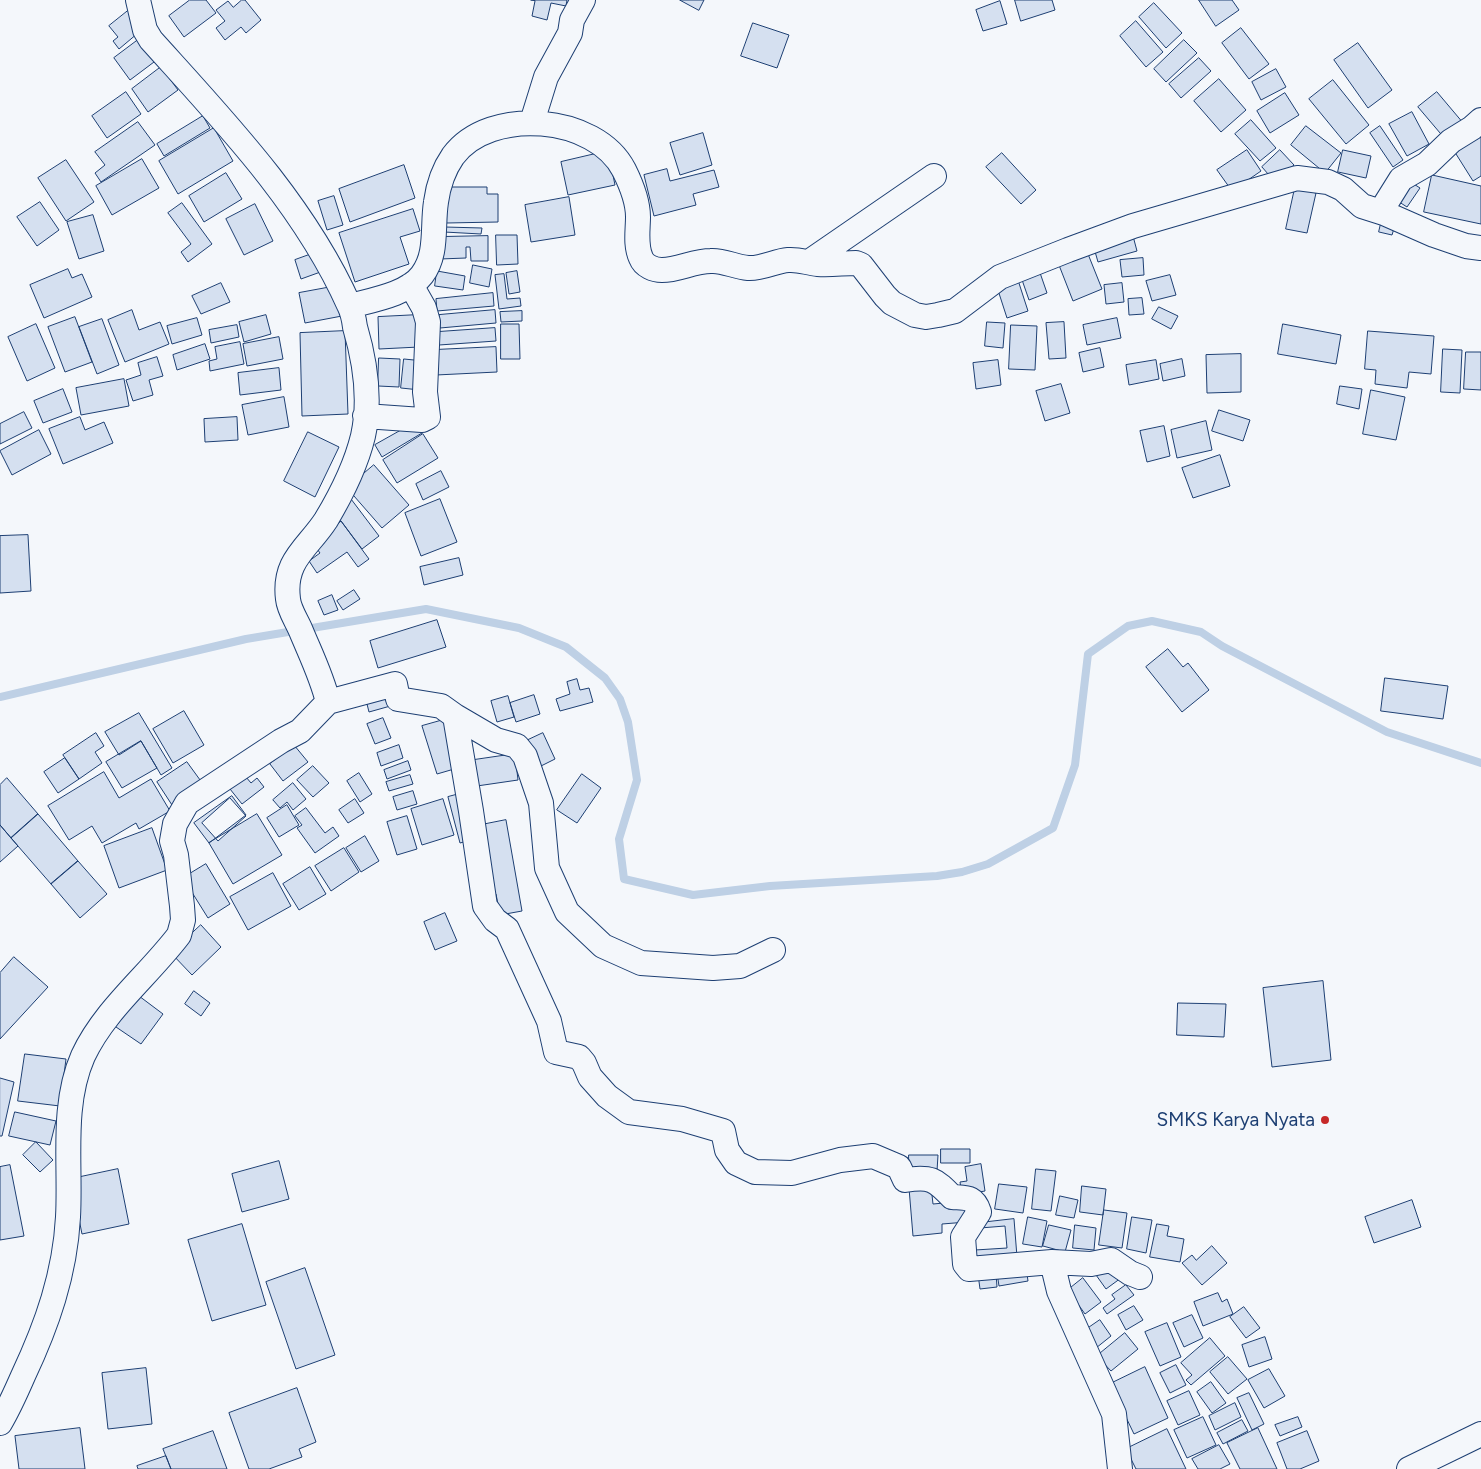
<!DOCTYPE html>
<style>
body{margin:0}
canvas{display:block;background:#f4f7fb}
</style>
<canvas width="1481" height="1469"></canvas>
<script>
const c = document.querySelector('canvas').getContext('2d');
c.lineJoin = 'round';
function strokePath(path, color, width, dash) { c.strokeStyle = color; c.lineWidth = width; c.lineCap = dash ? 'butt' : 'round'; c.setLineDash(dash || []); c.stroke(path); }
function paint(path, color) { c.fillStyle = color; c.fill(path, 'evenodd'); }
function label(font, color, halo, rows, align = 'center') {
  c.font = font + ' Figtree,sans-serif'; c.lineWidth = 4; c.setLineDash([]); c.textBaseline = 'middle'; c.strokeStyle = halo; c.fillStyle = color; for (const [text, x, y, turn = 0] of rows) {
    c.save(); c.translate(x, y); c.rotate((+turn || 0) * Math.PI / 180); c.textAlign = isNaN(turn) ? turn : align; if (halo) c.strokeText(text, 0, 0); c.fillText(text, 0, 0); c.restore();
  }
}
strokePath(new Path2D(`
 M0 697 246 639 426 609 519 628 566 647 605 678 620 699 628 722 637 780 619 839 624 879 693 895 770 886 937 876 962 872 988 864 1053 828 1075 765 1088 654 1128 626 1152 621 1201 632 1222 646 1387 732 1481 763`), '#bed0e5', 8);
const building = new Path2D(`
 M190 0H206L216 13 184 37 169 16Z
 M242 0H245L261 20 246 33 241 27 225 40 216 28 225 21 216 10 228 1 233 7Z
 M531 0H567L566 6 551 3 547 20 532 16 535 1Z
 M680 0H704L699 10Z
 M1015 0H1052L1055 10 1021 21Z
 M1199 0H1232L1239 10 1216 26Z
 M1000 1 1007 24 983 31 976 10Z
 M1154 3 1182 33 1166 48 1139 17Z
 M129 10 144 28 119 49 113 41 118 37 109 26Z
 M1136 21 1163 52 1146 67 1120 36Z
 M753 23 789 35 777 68 741 56Z
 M1241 28 1269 64 1249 79 1222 43Z
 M142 37 158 59 130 80 114 58Z
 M1184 40 1197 53 1166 82 1154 69Z
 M1358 43 1392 90 1368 108 1334 60Z
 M1199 58 1211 71 1181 98 1169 84Z
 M161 67 178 90 148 112 132 89Z
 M1276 69 1286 87 1261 100 1252 82Z
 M1219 79 1246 110 1221 132 1194 101Z
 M1333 80 1369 125 1346 144 1309 99Z
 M126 92 141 114 107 138 92 116Z
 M1437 92 1464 124 1446 140 1418 107Z
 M1285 93 1299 115 1270 133 1257 111Z
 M1412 112 1429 144 1407 156 1389 124Z
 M203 116 210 128 164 156 157 144Z
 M1251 120 1276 148 1260 161 1235 134Z
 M138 122 155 145 101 182 95 173 105 165 95 152Z
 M1306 126 1341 153 1325 173 1291 145Z
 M1380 126 1403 160 1393 167 1370 133Z
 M214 128 233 161 178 194 159 161Z
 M1481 128V176L1473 181 1451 146Z
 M703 133 712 165 680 175 670 143Z
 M1247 150 1261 171 1232 191 1217 170Z
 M1280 150 1294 165 1275 182 1262 167Z
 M1343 150 1371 156 1366 178 1338 172Z
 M608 151 615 185 568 195 561 162Z
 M1002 153 1036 190 1021 204 986 167Z
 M142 159 159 188 112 215 96 186Z
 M66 160 94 202 66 221 38 178Z
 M404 165 415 198 350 222 339 189Z
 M667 169 670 181 714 170 719 187 693 194 696 205 654 216 644 175Z
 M226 173 242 199 204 222 189 196Z
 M1432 175 1481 186V224L1424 212Z
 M1406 179 1420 188 1407 207 1393 198Z
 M447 187H487V194H498V222L447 223Z
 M1295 188 1316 193 1307 233 1286 229Z
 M334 196 343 225 327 230 318 201Z
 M569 197 575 235 531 242 525 205Z
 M40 202 59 230 37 246 17 217Z
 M182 203 212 244 188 262 181 252 191 244 168 213Z
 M255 204 273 241 244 255 226 219Z
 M413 209 420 231 400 237 409 264 355 282 339 233Z
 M93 215 104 251 79 259 67 222Z
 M1382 219 1396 222 1392 235 1379 232Z
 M445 227 482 228 481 234 444 232Z
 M496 235H517L518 264 497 265Z
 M488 236V261H471L470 247H466V258L440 259V237Z
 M1133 236 1137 251 1098 262 1094 248Z
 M1086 249 1102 289 1073 301 1057 260Z
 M320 251 326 270 301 279 295 260Z
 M1143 258 1144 275 1122 277 1120 260Z
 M473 265 492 269 489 287 470 283Z
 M1038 267 1047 293 1029 300 1020 274Z
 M68 269 72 278 82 274 92 297 44 318 30 285Z
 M437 271 465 276 463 290 435 286Z
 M517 271 520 292 509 294 506 273Z
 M504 274 507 299 520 298 521 306 499 309 495 275Z
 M1170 275 1176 295 1152 301 1146 281Z
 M1017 277 1028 311 1007 318 996 284Z
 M221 283 230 302 201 314 192 296Z
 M1122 283 1124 302 1106 304 1104 285Z
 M337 286 342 316 305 323 299 293Z
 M493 293 494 306 437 311 436 299Z
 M1142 298 1144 314 1129 315 1128 299Z
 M1159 307 1178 316 1171 329 1152 319Z
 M132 310 139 330 160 322 169 344 125 362 108 320Z
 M495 310 496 323 440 328 439 315Z
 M522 311V321L501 322 500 312Z
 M266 315 271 334 244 342 239 322Z
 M418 315 419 347 379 349 378 317Z
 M75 317 92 362 65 372 48 327Z
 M197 318 202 335 172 344 167 326Z
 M1117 318 1121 338 1087 345 1083 325Z
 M102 319 119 365 97 374 79 327Z
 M987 322 1005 323 1003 348 985 346Z
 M1064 322 1066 358 1049 359 1046 323Z
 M36 324 55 368 27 381 8 337Z
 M501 324H519L520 359H501Z
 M1283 324 1341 335 1336 364 1278 354Z
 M237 325 239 337 211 343 209 330Z
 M1011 325 1037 326 1035 370 1009 369Z
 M495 328 496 341 439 345 438 332Z
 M345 331 348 414 302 416 300 333Z
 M1368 331 1434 336 1431 374 1409 372 1407 388 1375 384 1376 370 1365 369Z
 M279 337 283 359 247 366 243 344Z
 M240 342 244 364 210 371 209 361 217 359 215 347Z
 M205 344 210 359 177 370 173 355Z
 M496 347 497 372 436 375 434 350Z
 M1100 348 1104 367 1083 372 1079 353Z
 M1443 349 1462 350 1460 393 1441 392Z
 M1466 352H1481V390L1464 389Z
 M1241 354V392L1207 393 1206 355Z
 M157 357 163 376 149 380 153 395 133 401 126 380 141 375 138 363Z
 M379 358 400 359 399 387 378 386Z
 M404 359 424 361 420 390 401 388Z
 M1182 359 1185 376 1163 381 1160 364Z
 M998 360 1001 385 976 389 973 363Z
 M1156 360 1159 379 1129 385 1126 365Z
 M279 368 281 390 240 395 238 373Z
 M124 379 129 406 81 415 76 388Z
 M1061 384 1070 413 1045 421 1036 391Z
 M1340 386 1362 389 1359 409 1337 404Z
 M63 389 72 412 43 423 34 401Z
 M1371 390 1405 397 1396 440 1363 434Z
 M284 397 289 427 248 435 242 405Z
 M1219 410 1250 420 1243 441 1212 431Z
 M24 412 32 428 0 444V424Z
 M80 417 85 430 104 422 113 443 63 464 49 429Z
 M237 417 238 440 205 442 204 419Z
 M1206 421 1212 450 1177 458 1171 430Z
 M416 422 422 433 382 457 375 445Z
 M1164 426 1170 456 1147 462 1140 431Z
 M39 430 51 454 12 475 0 451Z
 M308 432 339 447 315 497 284 481Z
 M423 434 438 458 397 483 383 460Z
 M1220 455 1230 486 1193 498 1182 468Z
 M374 465 409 505 382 528 347 488Z
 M441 471 449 487 423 500 416 484Z
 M351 499 379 536 362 549 341 521 336 525Z
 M440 499 457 542 421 556 405 513Z
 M341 521 369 559 358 567 347 552 317 573 309 561 320 553 312 542Z
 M28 535 31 591 0 593V536Z
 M459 558 463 575 424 585 420 567Z
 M354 590 360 599 343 610 337 601Z
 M332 595 338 610 324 615 318 601Z
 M437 620 446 647 378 668 370 641Z
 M1168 649 1183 667 1188 663 1209 690 1182 712 1146 667Z
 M1385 678 1448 686 1443 719 1381 711Z
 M577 679 580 690 589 688 593 702 560 711 556 699 570 694 567 682Z
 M390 689 394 705 369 712 365 696Z
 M534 695 540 714 516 722 510 703Z
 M508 696 514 717 497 722 491 701Z
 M184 711 204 745 173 763 153 729Z
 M139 713 172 768 161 775 141 741 119 755 105 732Z
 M383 718 391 738 375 744 367 724Z
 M447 719 461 767 437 774 422 726Z
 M96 733 104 746 95 752 102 763 79 779 63 755Z
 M543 733 555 759 539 767 526 741Z
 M141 741 157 768 122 788 106 762Z
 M294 745 308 762 283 781 270 764Z
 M399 745 403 758 381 766 377 753Z
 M515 754 518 780 470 787 467 761Z
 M65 758 79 779 58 793 44 772Z
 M408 761 411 770 387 779 384 770Z
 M187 762 203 784 172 805 157 782Z
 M313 766 329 783 313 797 297 780Z
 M104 772 119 798 151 779 170 811 139 829 136 823 102 843 92 826 69 840 48 806Z
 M359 773 372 794 360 802 347 781Z
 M582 774 601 788 577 823 557 810Z
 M410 775 413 784 389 791 386 782Z
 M246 777 251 783 257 778 264 787 242 804 230 789Z
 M7 778 38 814 11 838 0 825V785Z
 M293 783 306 799 293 810 287 802 280 808 273 800Z
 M413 791 417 804 397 810 393 797Z
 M463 793 475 839 460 843 448 797Z
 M232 796 246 815 209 843 194 823Z
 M230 798 246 816 218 841 202 823Z
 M355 799 364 813 348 823 339 810Z
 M443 799 454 835 422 845 411 809Z
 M287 805 299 825 279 837 267 818Z
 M306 808 325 833 333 827 339 836 315 853 297 828 302 825 295 816Z
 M38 814 78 861 51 884 11 838Z
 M257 814 282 855 233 884 209 843Z
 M407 816 417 849 397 855 387 822Z
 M506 820 522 911 500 915 496 894 488 895 476 826Z
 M0 825 18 846 0 862Z
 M152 828 167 870 119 888 104 846Z
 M365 836 379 861 361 872 346 848Z
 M344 848 359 872 331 891 315 866Z
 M78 861 107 894 80 918 51 884Z
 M206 864 230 904 208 918 183 878Z
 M310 867 326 894 299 910 283 884Z
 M273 873 291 906 248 930 230 897Z
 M445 913 457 941 435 950 424 922Z
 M201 925 221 947 192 975 171 953Z
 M14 957 48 987 0 1039V973Z
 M1323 981 1331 1060 1272 1067 1263 988Z
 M194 991 210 1003 201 1016 185 1004Z
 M139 996 163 1014 141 1044 116 1027Z
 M1178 1003 1226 1004 1224 1037 1177 1035Z
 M25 1054 66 1059 60 1106 18 1101Z
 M0 1078 14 1082 2 1136H0Z
 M15 1112 56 1121 50 1145 9 1136Z
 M36 1142 53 1160 40 1172 23 1155Z
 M941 1149H970V1163H941Z
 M909 1155H938L937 1171H909Z
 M279 1161 289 1199 242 1212 232 1174Z
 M981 1164 985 1191 962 1195 960 1182 967 1181 965 1167Z
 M10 1165 24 1236 0 1240V1167Z
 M118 1169 129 1224 82 1234 71 1179Z
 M1036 1169 1056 1171 1051 1211 1032 1209Z
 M999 1184 1027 1187 1023 1213 995 1209Z
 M931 1186 933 1204 965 1201 967 1222 942 1224V1233L913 1236 909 1188Z
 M1082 1186 1106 1189 1103 1215 1080 1212Z
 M1060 1196 1078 1200 1074 1218 1056 1215Z
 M1412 1200 1421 1227 1374 1243 1365 1217Z
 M1104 1210 1127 1213 1122 1248 1099 1245Z
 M1028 1217 1047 1221 1042 1247 1023 1244Z
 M1132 1217 1152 1220 1146 1253 1127 1249Z
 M1014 1219 1017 1257 976 1260 975 1250 1007 1248 1005 1226 980 1228 979 1223Z
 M242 1224 266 1305 212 1321 188 1240Z
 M1157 1224 1169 1226 1167 1236 1184 1239 1180 1262 1150 1257Z
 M1049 1225 1071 1230 1065 1252 1043 1246Z
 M1075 1225 1096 1228 1094 1250 1073 1248Z
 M1212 1246 1227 1263 1202 1285 1182 1263 1192 1255 1196 1260Z
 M1110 1264 1121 1278 1106 1289 1096 1275Z
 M1026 1267 1028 1281 999 1286 997 1273Z
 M305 1268 335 1355 296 1369 266 1282Z
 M996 1273 997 1287 980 1289 978 1274Z
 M1083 1278 1101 1302 1085 1314 1068 1290Z
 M1126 1285 1134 1295 1107 1314 1103 1308 1115 1299 1112 1295Z
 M1218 1293 1222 1302 1227 1299 1233 1314 1203 1326 1194 1302Z
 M1134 1306 1143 1320 1126 1330 1118 1315Z
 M1244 1307 1260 1328 1246 1338 1230 1317Z
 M1192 1315 1203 1338 1184 1347 1173 1323Z
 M1100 1320 1111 1336 1096 1348 1084 1331Z
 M1167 1323 1181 1357 1160 1366 1145 1332Z
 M1125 1333 1138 1349 1111 1371 1097 1356Z
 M1265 1337 1272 1359 1249 1367 1242 1345Z
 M1210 1338 1225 1356 1191 1385 1186 1380 1192 1375 1181 1363Z
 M1228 1357 1247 1379 1228 1394 1210 1372Z
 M1176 1365 1186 1385 1170 1393 1160 1373Z
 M1145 1367 1168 1418 1134 1434 1110 1384Z
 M146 1368 152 1424 108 1429 102 1373Z
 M1269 1369 1285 1396 1264 1408 1248 1380Z
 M1211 1382 1226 1403 1212 1413 1197 1392Z
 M297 1388 316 1442 299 1449 302 1457 269 1469H249L229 1413Z
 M1189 1391 1200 1415 1178 1425 1167 1401Z
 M1249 1393 1264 1424 1252 1430 1237 1398Z
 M1235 1403 1241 1417 1215 1430 1209 1416Z
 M1203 1417 1216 1445 1187 1458 1174 1430Z
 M1298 1417 1302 1427 1280 1436 1275 1425Z
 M1242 1420 1248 1431 1223 1444 1217 1433Z
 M80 1428 85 1469H19L15 1436Z
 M1258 1428 1277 1469H1240L1227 1443Z
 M1167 1429 1186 1469H1136L1126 1449Z
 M213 1431 227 1469H171L163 1449Z
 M1307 1431 1319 1461 1300 1469H1287L1277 1443Z
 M1219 1445 1230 1464 1220 1469H1198L1192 1459Z
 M166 1456 171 1469H138L137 1466Z`);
paint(building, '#d5e0f0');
strokePath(building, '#1d3f73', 1);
const minor = new Path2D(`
 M532 122 546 77 570 33 572 20 583 0
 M1384 213 1386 203 1401 179 1427 164 1451 141 1472 128 1481 120
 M809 262 934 176
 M350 306C372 300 408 294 422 275 438 254 432 227 436 202 438 187 444 169 453 156 490 106 596 115 624 170 631 184 638 201 638 217 638 230 635 245 641 258 644 266 654 270 662 270 678 270 694 261 711 261 723 260 735 267 748 268 762 269 775 261 788 260 799 259 807 263 818 264 830 265 844 263 856 263L861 265 885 296 892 303 915 315 926 317 938 315 955 311 1000 277 1068 250 1133 226 1297 178 1328 182 1343 189 1362 206 1384 213 1434 235 1466 246 1481 248
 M365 416 422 420 428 417 425 392 428 322 424 308 411 285
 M328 702 395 684 398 699 441 706 455 716 471 811 485 906 495 920 507 929 549 1021 556 1052 579 1057 584 1063 590 1077 607 1096 629 1112 682 1119 723 1131 727 1150 736 1163 755 1172 792 1173 840 1160 873 1156 899 1167 905 1180C930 1176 935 1179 952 1197 966 1198 974 1196 979 1212L963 1237 965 1264 969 1269 1052 1262 1059 1291 1114 1414 1120 1469
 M455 716 496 740 517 746 525 756 541 803 547 868 567 912 603 946 641 963 713 968 740 966 773 950
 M1052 1262 1091 1264 1111 1260 1130 1273 1140 1277
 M0 1423C9 1408 16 1392 23 1376 47 1325 65 1274 68 1217 71 1164 61 1106 83 1056 105 1009 148 976 179 935L183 920 182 906 176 855 172 841 175 824 187 803 281 741 300 731 328 702C322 677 311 655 301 631 297 621 289 610 288 599 283 560 308 548 326 520 341 495 356 465 363 436 371 400 365 361 355 327 354 319 352 311 349 305 304 204 224 121 151 40L145 30 138 0
 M1409 1469 1481 1434`);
strokePath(minor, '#1d3f73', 26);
strokePath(minor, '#f4f7fb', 24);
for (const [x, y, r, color] of [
 [1325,1120,5,"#c62828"]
]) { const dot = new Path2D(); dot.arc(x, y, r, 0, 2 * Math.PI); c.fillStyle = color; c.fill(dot); strokePath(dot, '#f4f7fb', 2); }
label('19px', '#1d3f73', '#f4f7fb', [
 ["SMKS Karya Nyata",1315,1120]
], 'right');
</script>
